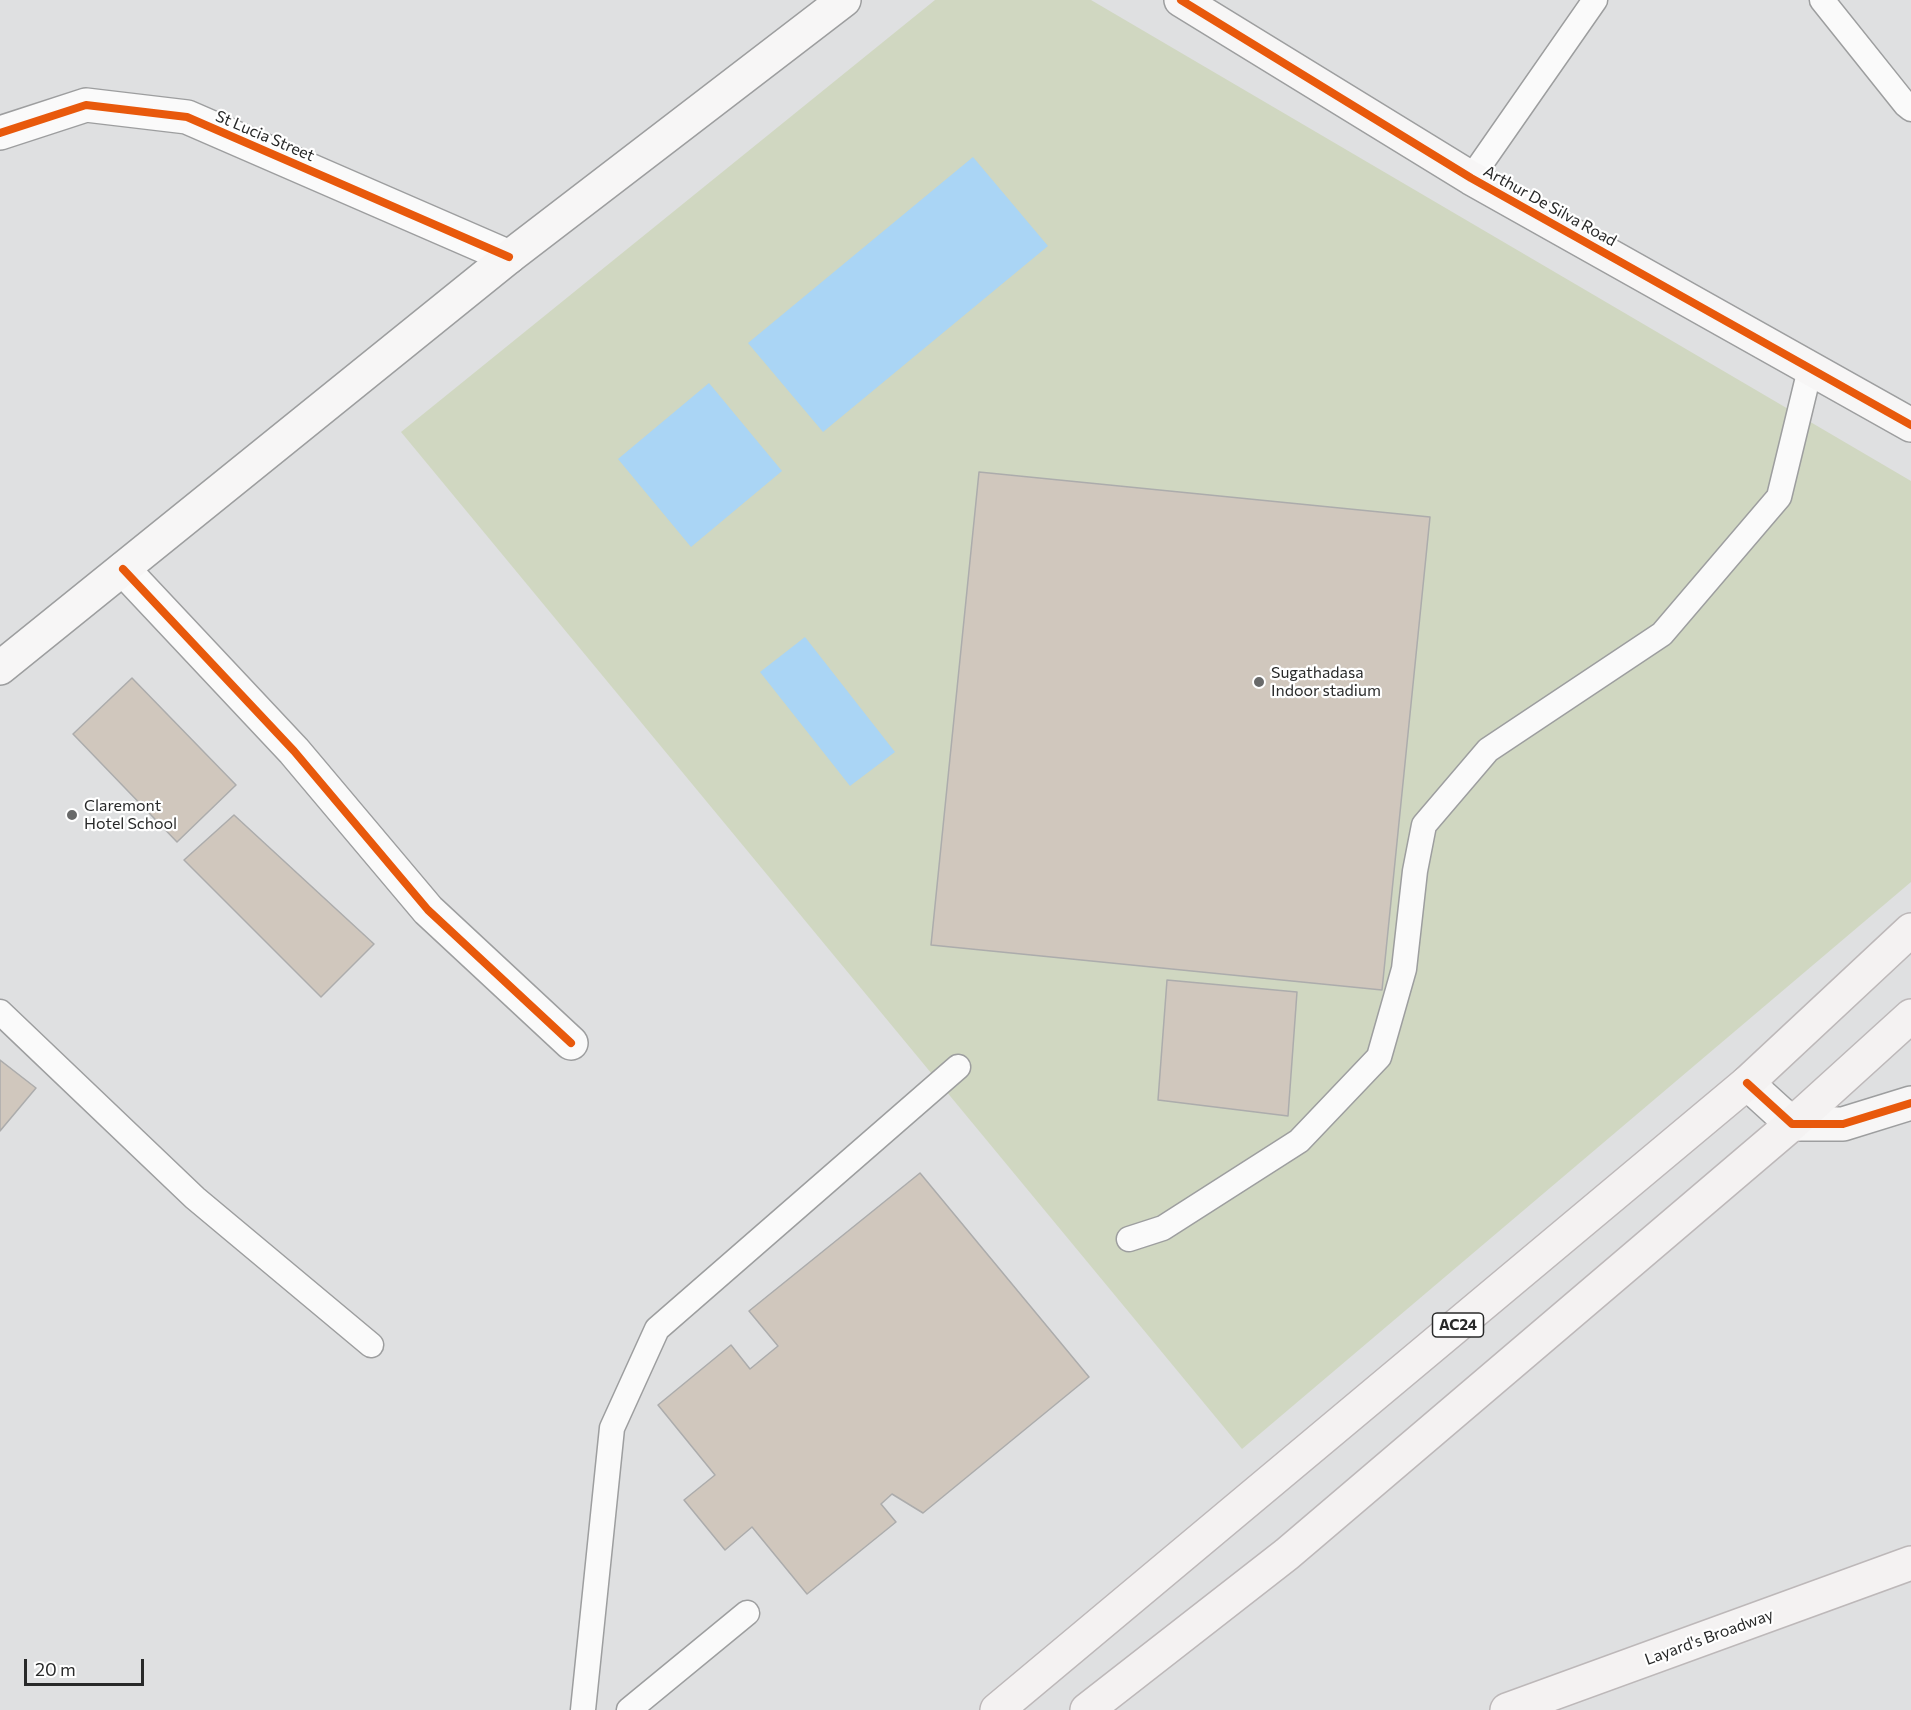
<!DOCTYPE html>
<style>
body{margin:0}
#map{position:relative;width:1911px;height:1710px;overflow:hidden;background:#dfe0e1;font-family:Commissioner,sans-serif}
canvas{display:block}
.scale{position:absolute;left:24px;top:1659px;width:120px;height:27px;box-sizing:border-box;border:3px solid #282929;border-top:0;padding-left:8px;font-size:18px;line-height:21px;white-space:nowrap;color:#282929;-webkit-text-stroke:4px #fff;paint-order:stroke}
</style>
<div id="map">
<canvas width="1911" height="1710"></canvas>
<div class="scale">20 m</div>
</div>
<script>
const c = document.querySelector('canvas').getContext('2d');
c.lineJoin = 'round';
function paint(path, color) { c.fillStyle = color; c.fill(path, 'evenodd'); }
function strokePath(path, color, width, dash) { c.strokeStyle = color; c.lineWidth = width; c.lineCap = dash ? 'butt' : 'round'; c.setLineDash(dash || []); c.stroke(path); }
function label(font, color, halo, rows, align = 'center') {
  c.font = font + ' Commissioner,sans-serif'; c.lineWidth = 4.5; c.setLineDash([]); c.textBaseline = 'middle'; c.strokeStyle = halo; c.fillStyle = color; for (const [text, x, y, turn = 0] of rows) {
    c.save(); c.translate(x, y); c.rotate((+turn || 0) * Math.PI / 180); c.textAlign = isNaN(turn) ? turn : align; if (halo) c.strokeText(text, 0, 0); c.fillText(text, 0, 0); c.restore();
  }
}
paint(new Path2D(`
 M935 0H1091L1911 481V882L1242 1449 401 432Z`), '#d0d7c1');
paint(new Path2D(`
 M973 157 1048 246 823 432 748 343Z
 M709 383 782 471 691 547 618 459Z
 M805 637 895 752 850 786 760 672Z`), '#aad5f5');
const building = new Path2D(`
 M979 472 1430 517 1382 990 931 945Z
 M132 678 236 785 177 842 73 734Z
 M234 815 374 944 321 997 184 860Z
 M1167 980 1297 992 1288 1116 1158 1100Z
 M0 1060 36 1088 0 1131Z
 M920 1173 1089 1377 923 1513 892 1494 881 1504 896 1522 807 1594 752 1527 725 1550 684 1500 715 1475 658 1405 731 1345 750 1369 778 1346 749 1311Z`);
paint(building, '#d0c7bd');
strokePath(building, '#acacac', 1.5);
const lane = new Path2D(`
 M1822 0 1906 105 1911 109
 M1471 178 1595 0
 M0 1012 195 1198 371 1345
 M1129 1239 1163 1228 1299 1141 1379 1057 1404 969 1415 871 1424 825 1488 750 1662 634 1779 497 1810 369
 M583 1710 612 1428 657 1329 958 1067
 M629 1710 747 1613`);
const street = new Path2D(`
 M0 133 86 105 187 117 509 257
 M123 569 294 751 428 910 571 1043`);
const secondary = new Path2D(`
 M1181 0 1471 178 1911 425
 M0 668 509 257 844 0
 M1747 1083 1792 1124H1843L1911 1103`);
const primary = new Path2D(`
 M997 1710 1747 1083 1911 930
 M1087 1710 1287 1554 1792 1124 1911 1016
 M1507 1710 1911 1563`);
strokePath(lane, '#9d9e9f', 27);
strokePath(street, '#9d9e9f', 36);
strokePath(secondary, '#9d9e9f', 36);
strokePath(primary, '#bdb8b9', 36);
strokePath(lane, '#fafafa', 24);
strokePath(street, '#fafafa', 33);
strokePath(secondary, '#f7f6f6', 33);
strokePath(primary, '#f4f2f2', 33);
strokePath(new Path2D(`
 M1181 0 1471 178 1911 425
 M0 133 86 105 187 117 509 257
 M123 569 294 751 428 910 571 1043
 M1747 1083 1792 1124H1843L1911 1103`), '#e8590c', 8);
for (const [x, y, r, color] of [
 [1259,682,6,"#686969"],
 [72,815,6,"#686969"]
]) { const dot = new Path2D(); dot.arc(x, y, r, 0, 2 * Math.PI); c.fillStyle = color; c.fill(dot); strokePath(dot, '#fff', 2); }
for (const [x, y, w] of [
 [1458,1325,51]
]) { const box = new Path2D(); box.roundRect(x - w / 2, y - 12, w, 24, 4.5); c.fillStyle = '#fff'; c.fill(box); strokePath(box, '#282929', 1.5); }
label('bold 15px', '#282929', null, [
 ["AC24",1458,1325]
]);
label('16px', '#282929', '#fff', [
 ["St Lucia Street",265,136,23],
 ["Arthur De Silva Road",1550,206,29],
 ["Layard's Broadway",1709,1637,-20]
]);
label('16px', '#282929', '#fff', [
 ["Sugathadasa",1271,673],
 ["Indoor stadium",1271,691],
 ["Claremont",84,806],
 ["Hotel School",84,824]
], 'left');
</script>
